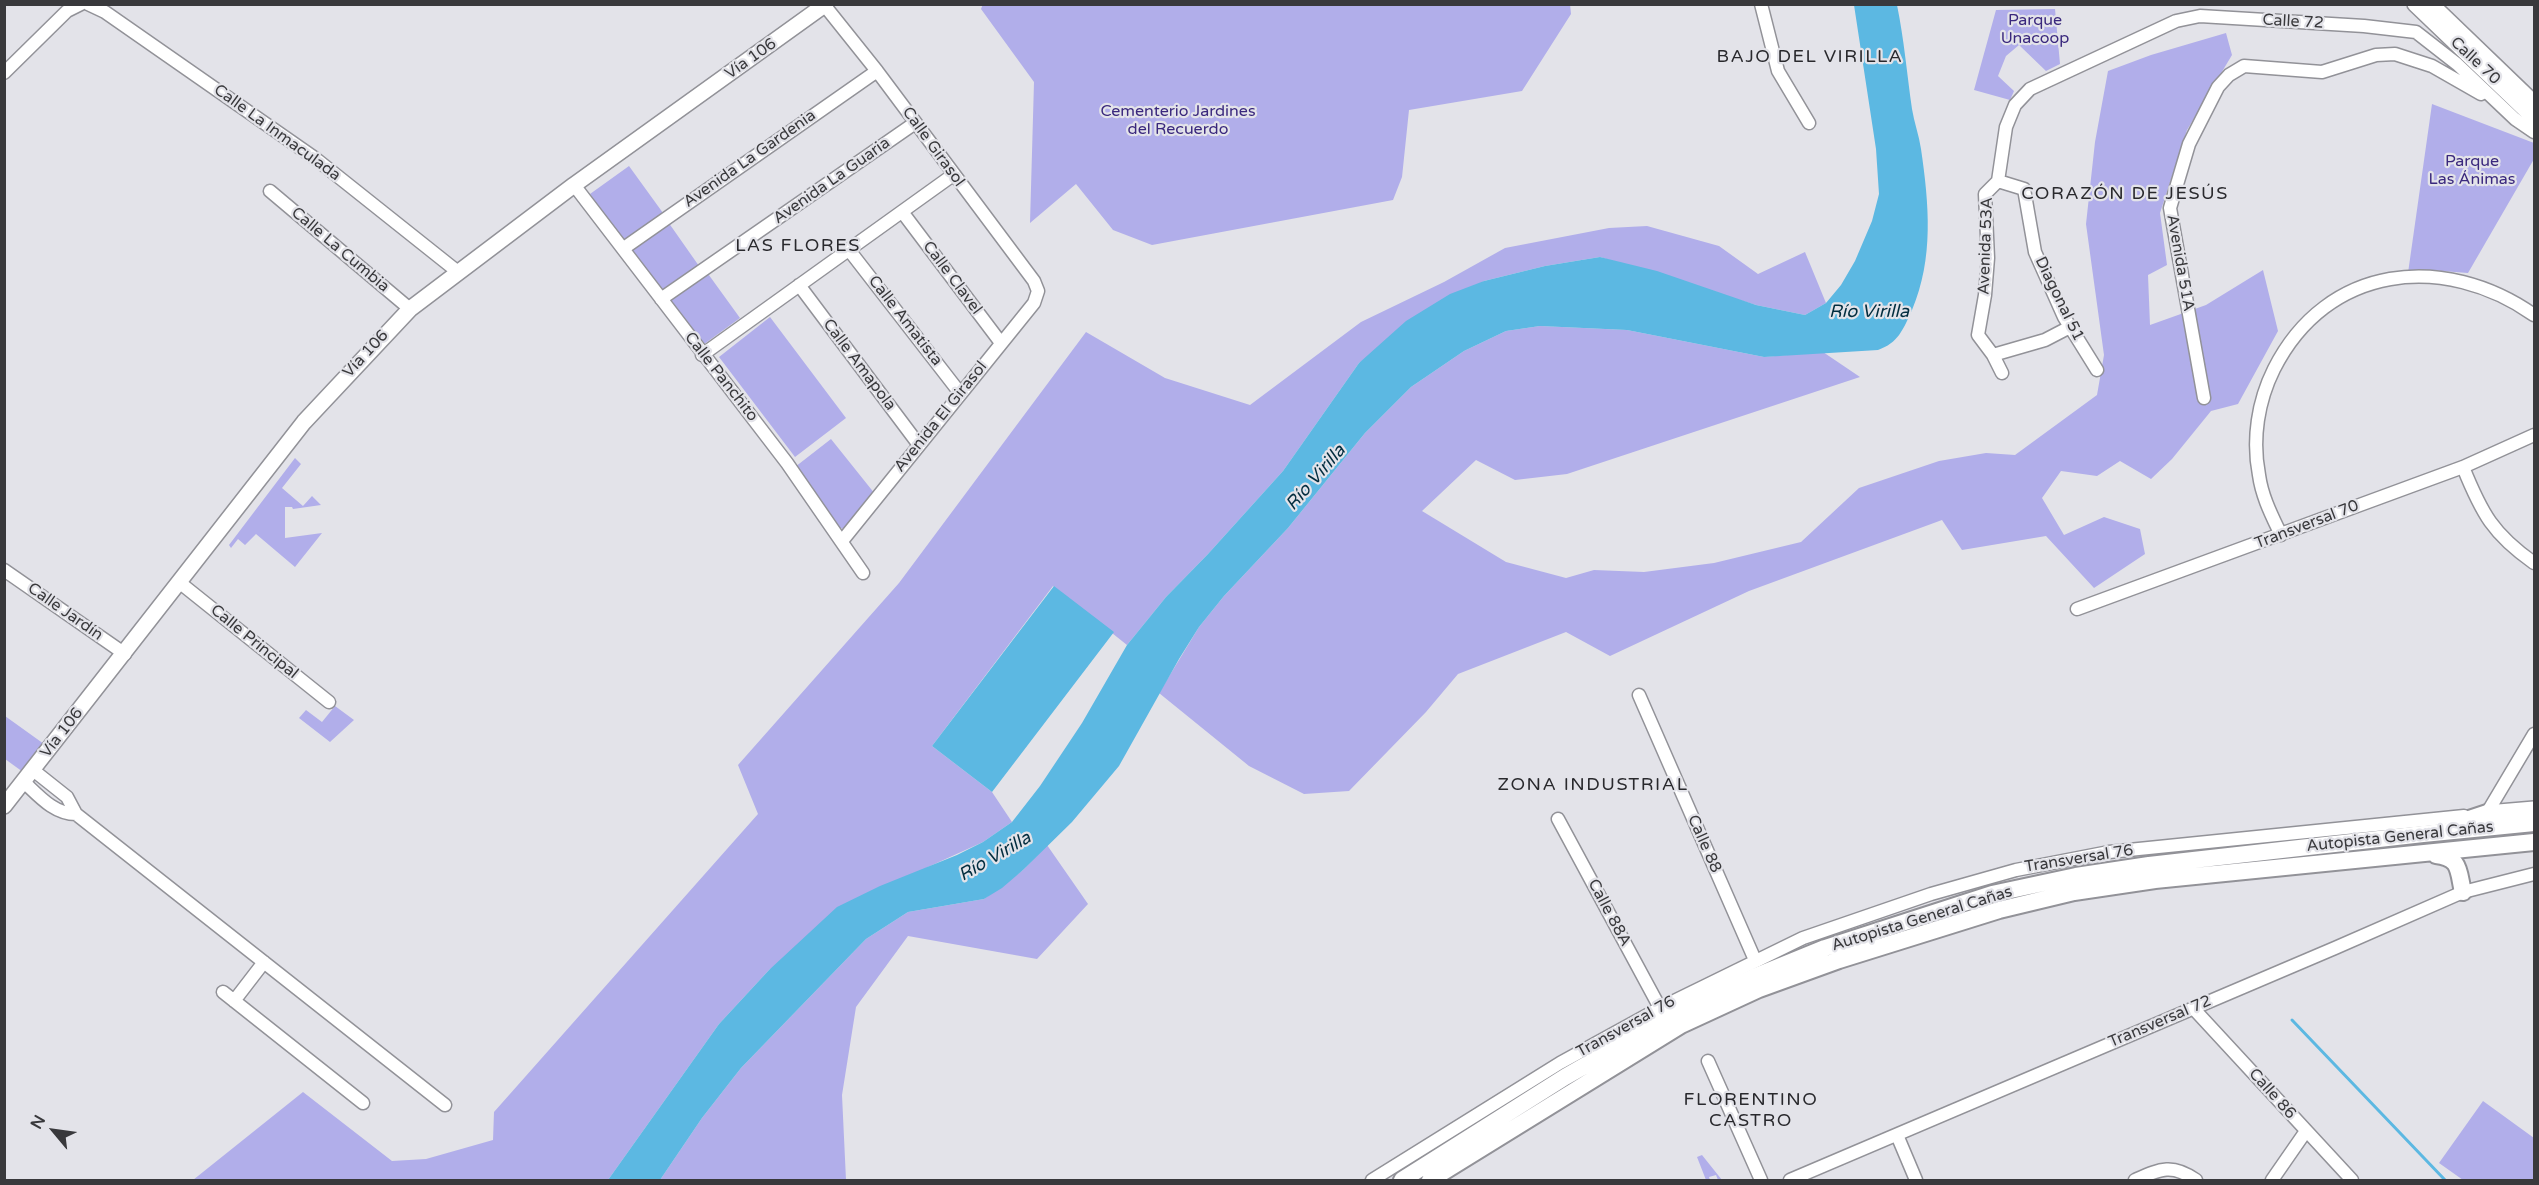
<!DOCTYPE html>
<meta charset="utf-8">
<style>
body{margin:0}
#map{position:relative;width:2539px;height:1185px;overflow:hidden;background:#e3e3e9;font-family:"Varela Round",sans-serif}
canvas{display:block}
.frame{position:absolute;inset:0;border:6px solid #39393c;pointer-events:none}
.north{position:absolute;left:24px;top:1101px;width:60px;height:60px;-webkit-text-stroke:4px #e3e3e9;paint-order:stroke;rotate:299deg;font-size:16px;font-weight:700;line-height:24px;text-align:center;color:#39393c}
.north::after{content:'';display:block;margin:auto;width:21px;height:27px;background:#39393c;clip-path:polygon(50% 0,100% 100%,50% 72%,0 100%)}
</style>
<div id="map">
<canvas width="2539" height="1185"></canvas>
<div class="frame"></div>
<div class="north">N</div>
</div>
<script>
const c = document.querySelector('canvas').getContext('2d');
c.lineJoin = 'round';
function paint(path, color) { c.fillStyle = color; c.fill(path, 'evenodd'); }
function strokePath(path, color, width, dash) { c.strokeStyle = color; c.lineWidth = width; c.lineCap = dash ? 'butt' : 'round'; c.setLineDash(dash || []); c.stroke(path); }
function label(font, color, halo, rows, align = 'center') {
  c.font = font + ' "Varela Round",sans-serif'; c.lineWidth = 4.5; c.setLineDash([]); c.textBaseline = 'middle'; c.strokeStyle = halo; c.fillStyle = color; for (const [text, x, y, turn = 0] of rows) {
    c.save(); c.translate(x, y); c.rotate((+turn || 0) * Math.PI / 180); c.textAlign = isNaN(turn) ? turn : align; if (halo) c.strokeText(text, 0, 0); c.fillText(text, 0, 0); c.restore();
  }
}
paint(new Path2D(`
 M983 4H1570L1571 14 1522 91 1409 110 1402 177 1393 200 1152 245 1113 230 1076 184 1030 223 1034 82 981 9Z
 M2055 9 2060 64 2046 71 2019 45 2006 56 1998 76 2014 91 2010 100 1974 90 1996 10Z
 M2226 33 2232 55 2187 130 2160 213 2167 265 2148 275 2150 325 2206 305 2263 270 2278 331 2238 404 2211 411 2172 459 2151 479 2120 461 2097 476 2061 471 2042 498 2064 535 2104 517 2140 529 2145 554 2094 588 2046 536 1962 550 1942 520 1749 591 1610 656 1566 632 1458 674 1426 712 1349 791 1304 794 1249 766 1159 693 1199 627 1224 596 1288 528 1365 433 1411 387 1464 351 1506 331 1540 326 1627 330 1764 357 1823 352 1860 377 1567 474 1515 480 1476 460 1422 511 1506 562 1566 578 1594 570 1644 572 1714 563 1801 542 1859 488 1939 461 1986 453 2015 455 2097 395 2104 355 2086 224 2095 142 2108 71 2151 55Z
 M2432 104 2534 143V159L2468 273 2429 270 2408 273Z
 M629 166 663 213 623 241 590 194Z
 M666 219 699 266 660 294 627 247Z
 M1647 226 1719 246 1758 274 1805 252 1826 303 1805 315 1756 305 1600 257 1545 266 1484 281 1359 363 1283 471 1208 554 1166 597 1127 645 1053 586 932 746 992 792 1012 822 983 842 928 867 769 970 719 1024 608 1180H193L303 1092 392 1161 426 1159 493 1140 494 1112 758 814 738 765 899 583 1086 332 1165 378 1250 405 1361 322 1444 282 1505 248 1609 228Z
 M706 271 740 318 700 347 667 300Z
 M770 317 846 418 795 457 719 357Z
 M831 439 875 494 845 529 840 528 795 467Z
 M295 458 301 464 282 488 303 506 312 496 321 505 293 509 292 507H285V538L322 533 295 567 256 534 245 545 238 539 231 548 229 545Z
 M335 706 354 720 330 742 299 718 306 710 322 722Z
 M5 716 44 744 23 772 5 759Z
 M1047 845 1088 904 1037 959 908 936 856 1007 842 1095 846 1180H660L702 1118 741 1068 866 939 908 912 984 899 1023 870Z
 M2483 1101 2534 1138V1180H2463L2439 1163Z
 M1702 1155 1722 1180H1718L1716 1175 1709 1177 1710 1180H1706L1697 1157Z`), '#b1aeea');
paint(new Path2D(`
 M1854 5H1897C1904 39 1907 74 1912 109 1914 122 1919 135 1921 149 1929 204 1934 258 1912 310 1903 330 1898 343 1878 350L1764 357 1627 330 1540 326 1506 331 1464 351 1411 387 1365 433 1288 528 1224 596 1199 627 1179 659 1119 766 1072 822 1023 870 1002 888 984 899 908 912 866 939 741 1068 702 1118 660 1180H608L719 1024 769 970 837 907 880 886 957 855 983 842 1012 822 1040 786 1082 723 1127 645 1166 597 1208 554 1283 471 1359 363 1406 321 1450 294 1484 281 1545 266 1600 257 1657 271 1756 305 1805 315 1826 303 1841 285 1855 261 1872 221 1879 194 1876 149Z
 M1054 586 1114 632 992 792 932 746Z`), '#5cb8e2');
strokePath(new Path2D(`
 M2292 1020 2445 1180`), '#5cb8e2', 3);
const minor = new Path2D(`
 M88 4 105 12 316 159 458 272
 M1761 4 1778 71 1809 123
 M825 6 877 71 1034 281 1038 291 1034 303 842 541
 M4 73 67 11 81 4
 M1998 181 2024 189 2035 252 2064 317 2097 370
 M574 185 787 463 863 573
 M270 191 410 309
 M903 213 1001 343
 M624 248 877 71
 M849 250 960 393
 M799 285 919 445
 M661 299 915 123
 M702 355 953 175
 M1993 355 2045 340 2070 327
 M2002 373 1993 355 1978 335 1985 295 1988 258 1985 194 1998 181 2006 127 2015 105 2030 89 2176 21 2200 16 2364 26 2416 32 2457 64 2515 119 2534 132
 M2204 398 2170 208 2189 144 2218 87 2229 75 2244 66 2322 72 2376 55 2395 54 2432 66 2481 94
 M2463 467C2482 514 2493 534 2534 563
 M2281 535C2272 516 2262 497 2259 475 2252 439 2258 401 2274 369 2327 264 2444 252 2534 315
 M4 570 125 654
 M179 582 329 702
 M2077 609 2463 467 2534 435
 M1639 695 1755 960
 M33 770 67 797 76 814 445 1105
 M24 782C39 796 54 814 76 814
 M2482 814 2487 813 2534 734
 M1558 819 1660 1008
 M223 992 363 1103
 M234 1001 264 962
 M2193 1008 2352 1180
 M1708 1061 1761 1180
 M1897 1135 1916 1180
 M1372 1180 1560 1063 1660 1008 1803 938 1931 894 2016 870 2109 852 2464 816
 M1790 1180 2335 948 2463 892 2534 874
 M2135 1180C2160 1169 2172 1163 2196 1180
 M2272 1180 2306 1131`);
const major = new Path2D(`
 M2415 4 2534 118
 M2431 4 2534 103
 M4 806 304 422 410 309 574 185 826 4
 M2487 813 2534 809`);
const highway = new Path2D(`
 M2454 824 2487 813
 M2436 855C2461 858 2458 871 2463 892
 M1402 1180 1565 1077 1675 1014 1754 977 1825 948 1992 894 2076 876 2149 865 2423 834 2534 823
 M1430 1180 1681 1025 1759 989 1839 960 1999 910 2074 892 2155 880 2534 842`);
strokePath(minor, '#929298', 15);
strokePath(major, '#929298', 18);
strokePath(highway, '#929298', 20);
strokePath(minor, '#fff', 12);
strokePath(major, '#fff', 15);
strokePath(highway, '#fff', 16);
label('16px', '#3a287d', '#e3e3e9', [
 ["Parque",2035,21],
 ["Unacoop",2035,39],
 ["Cementerio Jardines",1178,112],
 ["del Recuerdo",1178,130],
 ["Parque",2472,162],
 ["Las Ánimas",2472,180]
]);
label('16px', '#39393c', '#e3e3e9', [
 ["Calle 72",2293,22,3],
 ["Vía 106",751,59,-35],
 ["Calle 70",2475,61,43],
 ["Calle La Inmaculada",277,133,36],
 ["Calle Girasol",933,147,54],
 ["Avenida La Gardenia",750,159,-35],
 ["Avenida La Guaria",832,181,-35],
 ["Avenida 53A",1986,246,-88],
 ["Calle La Cumbia",340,250,40],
 ["Avenida 51A",2180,263,80],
 ["Calle Clavel",952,278,53],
 ["Diagonal 51",2059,299,64],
 ["Calle Amatista",905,321,52],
 ["Vía 106",366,354,-47],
 ["Calle Amapola",859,365,53],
 ["Calle Panchito",721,377,52],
 ["Avenida El Girasol",941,417,-51],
 ["Transversal 70",2307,525,-21],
 ["Calle Jardín",65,612,35],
 ["Calle Principal",254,642,39],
 ["Vía 106",62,733,-52],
 ["Autopista General Cañas",2400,837,-6],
 ["Calle 88",1704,844,66],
 ["Transversal 76",2079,859,-9],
 ["Calle 88A",1609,913,62],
 ["Autopista General Cañas",1922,919,-17],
 ["Transversal 72",2160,1022,-23],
 ["Transversal 76",1626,1027,-29],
 ["Calle 86",2272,1094,48]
]);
c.letterSpacing = '1.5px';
label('18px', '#29292d', '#e3e3e9', [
 ["BAJO DEL VIRILLA",1810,57],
 ["CORAZÓN DE JESÚS",2125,194],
 ["LAS FLORES",798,246],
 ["ZONA INDUSTRIAL",1593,785],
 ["FLORENTINO",1751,1100],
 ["CASTRO",1751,1121]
]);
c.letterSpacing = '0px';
label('italic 18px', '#022d3f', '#e3e3e9', [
 ["Río Virilla",1869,312],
 ["Río Virilla",1316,478,-49],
 ["Río Virilla",995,857,-30]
]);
</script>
